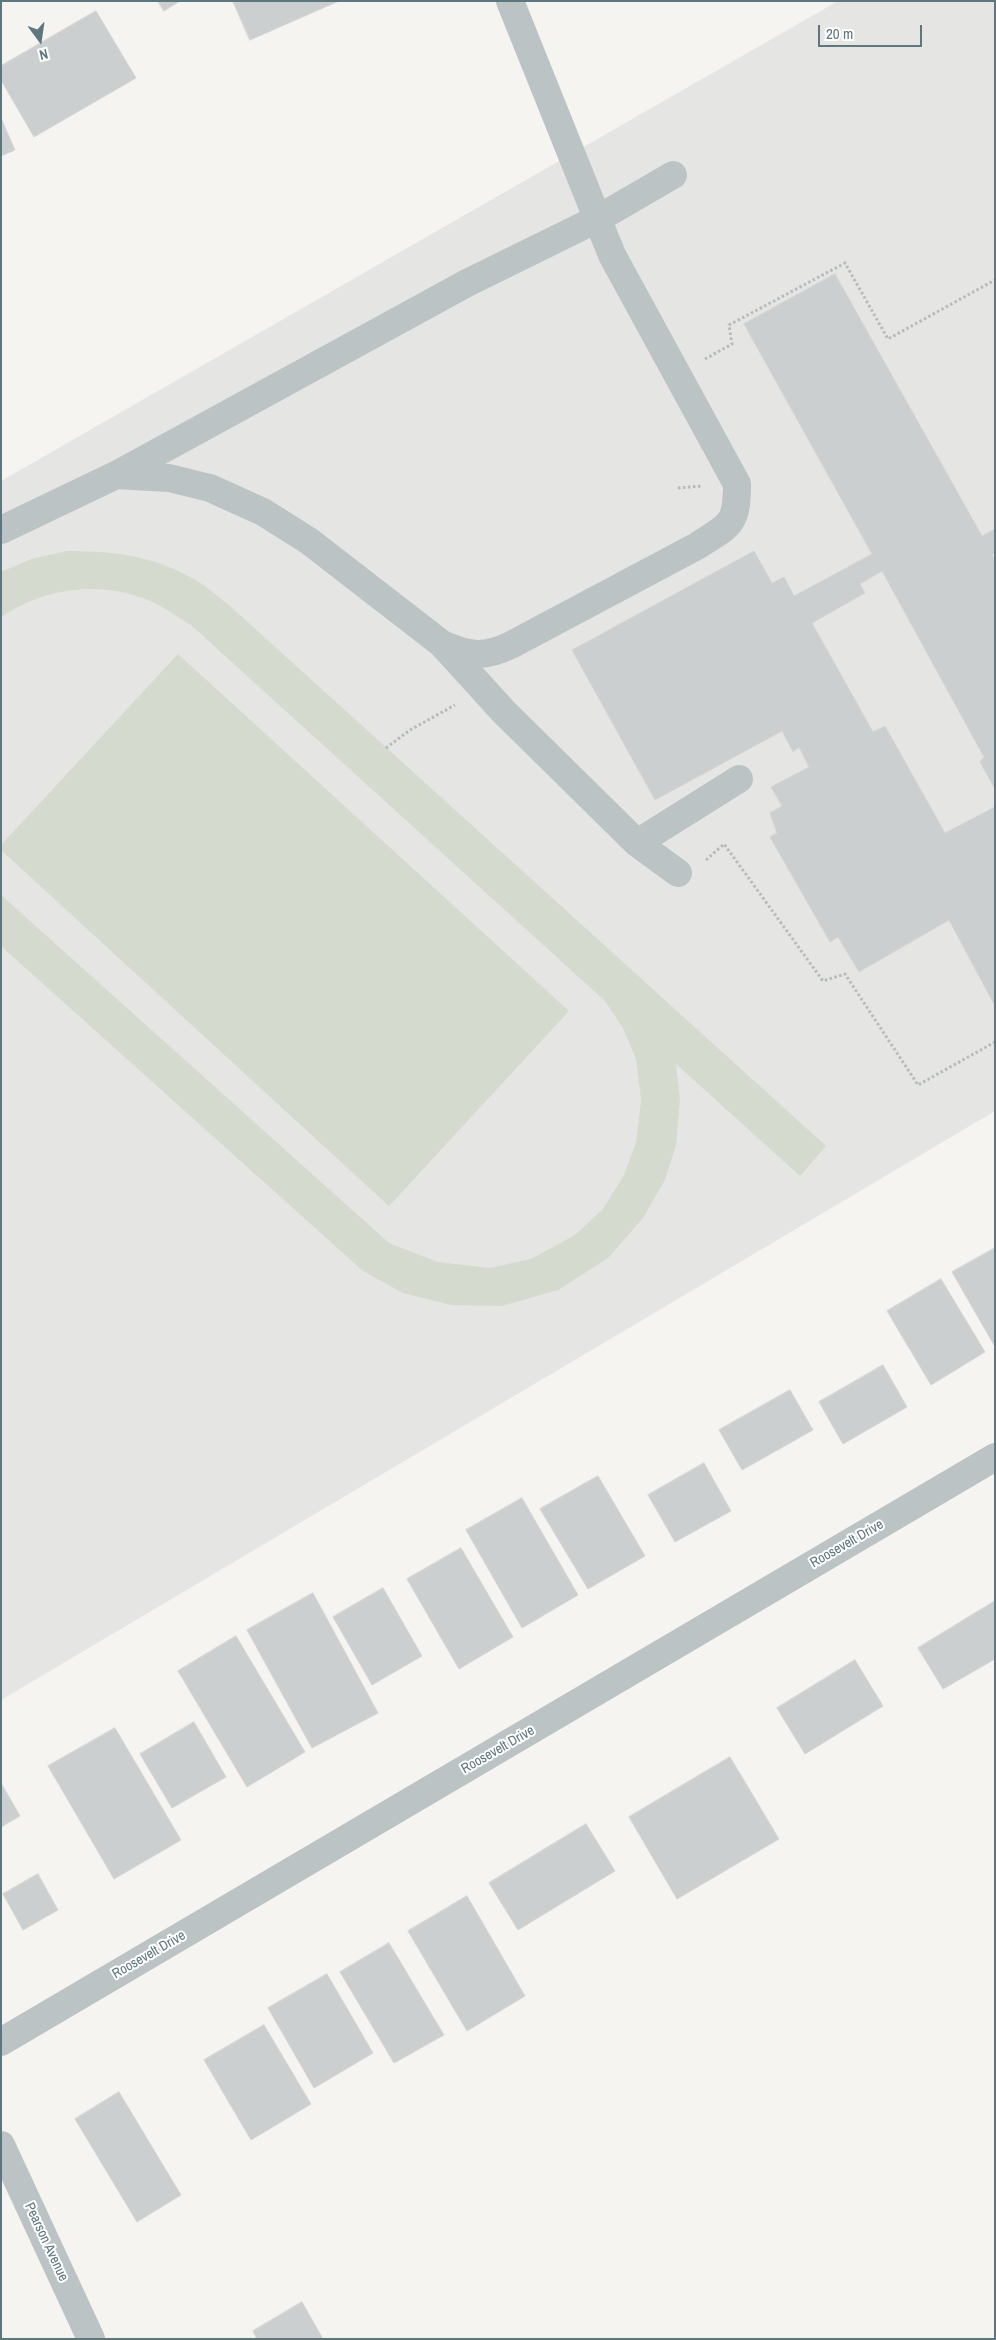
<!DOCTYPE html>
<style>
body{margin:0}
#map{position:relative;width:996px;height:2340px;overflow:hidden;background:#f5f4f0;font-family:"Archivo Narrow",sans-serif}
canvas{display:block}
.frame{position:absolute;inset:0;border:2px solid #5e767d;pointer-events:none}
.north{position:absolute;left:15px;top:15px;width:50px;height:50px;-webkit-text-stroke:4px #fff;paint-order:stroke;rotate:166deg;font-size:14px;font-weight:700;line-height:20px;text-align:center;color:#5e767d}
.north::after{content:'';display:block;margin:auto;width:18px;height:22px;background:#5e767d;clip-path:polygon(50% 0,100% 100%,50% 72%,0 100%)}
.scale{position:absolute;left:818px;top:25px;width:104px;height:22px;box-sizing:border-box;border:2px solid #5e767d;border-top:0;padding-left:6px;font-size:15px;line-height:18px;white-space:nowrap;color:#5e767d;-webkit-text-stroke:4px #fff;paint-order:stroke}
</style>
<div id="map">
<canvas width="996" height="2340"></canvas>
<div class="frame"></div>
<div class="north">N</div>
<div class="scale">20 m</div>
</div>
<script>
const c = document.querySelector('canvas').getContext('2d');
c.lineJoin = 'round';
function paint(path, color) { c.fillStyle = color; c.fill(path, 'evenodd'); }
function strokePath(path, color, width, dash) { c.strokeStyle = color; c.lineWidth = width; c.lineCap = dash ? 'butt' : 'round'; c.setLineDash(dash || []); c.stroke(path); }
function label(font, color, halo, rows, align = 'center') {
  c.font = font + ' "Archivo Narrow",sans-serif'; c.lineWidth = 4; c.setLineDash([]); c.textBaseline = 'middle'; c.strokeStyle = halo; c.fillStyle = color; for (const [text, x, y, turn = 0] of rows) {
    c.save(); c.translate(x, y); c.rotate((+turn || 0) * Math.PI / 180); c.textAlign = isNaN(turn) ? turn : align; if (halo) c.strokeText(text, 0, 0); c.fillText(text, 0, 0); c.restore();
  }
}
paint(new Path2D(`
 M838 1H995V1111L1 1700V481Z`), '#e5e5e4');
paint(new Path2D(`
 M67 551C110 551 151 555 190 577 204 584 217 596 230 606L826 1146 800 1176 676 1064 680 1099 676 1145 665 1180 643 1218 608 1258 558 1290 502 1306 451 1305 403 1293 363 1271 1 946V895L389 1243 438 1262 490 1268 531 1259 575 1235 603 1209 624 1175 636 1143 641 1100 636 1059 623 1028 605 1001 191 625C177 617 163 606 148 600 100 580 44 588 1 617V572L31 559Z
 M178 654 569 1011 389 1206 1 850V845Z`), '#d5dacf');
const building = new Path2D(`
 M158 1H180L164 11Z
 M233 1H339L250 40Z
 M96 11 136 78 34 137 1 80V66Z
 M1 118 15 150 1 156Z
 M835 274 982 536 995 529V553L992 555 995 560V789L980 762 984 757 882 571 860 584 865 593 812 623 873 732 885 726 945 833 995 807V1006L949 920 859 972 838 937 830 942 770 837 777 833 770 813 782 806 771 787 809 767 799 747 793 752 782 731 655 800 572 650 754 551 772 583 784 577 794 596 872 554 744 324Z
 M995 1248V1345H994L952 1272Z
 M941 1279 985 1352 931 1385 887 1311Z
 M883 1365 907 1407 843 1444 819 1402Z
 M790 1390 813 1430 742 1470 719 1430Z
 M704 1463 731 1511 675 1542 648 1495Z
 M598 1476 645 1556 588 1589 540 1509Z
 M522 1498 578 1595 522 1628 466 1530Z
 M461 1548 513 1637 459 1669 407 1579Z
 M383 1588 422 1656 372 1685 333 1617Z
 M313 1593 378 1713 312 1748 247 1630Z
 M995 1601V1659L943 1689 918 1648Z
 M236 1636 305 1752 247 1787 178 1671Z
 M855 1660 883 1706 805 1754 777 1708Z
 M194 1722 226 1777 172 1808 140 1754Z
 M115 1728 181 1840 114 1879 48 1766Z
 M730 1757 779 1839 677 1899 629 1817Z
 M1 1783 20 1816 1 1827Z
 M586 1824 615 1871 518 1930 489 1883Z
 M38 1874 58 1910 23 1930 3 1894Z
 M467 1896 525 1996 467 2031 408 1931Z
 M389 1943 444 2035 394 2063 340 1972Z
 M327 1974 373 2053 314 2088 268 2008Z
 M264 2025 311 2104 251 2140 204 2060Z
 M119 2092 181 2195 137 2222 75 2119Z
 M302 2302 323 2339H257L253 2331Z`);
paint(building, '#cccfd0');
strokePath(building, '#d6d5d3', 1);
strokePath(new Path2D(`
 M705 359 732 344 729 325 845 263 888 339 995 280
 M678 488 702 486
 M386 748 410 730 455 705
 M706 860 724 844 823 981 845 974 918 1085 995 1042`), '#b6bbbc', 3, [2.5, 2.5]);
strokePath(new Path2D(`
 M116 475 467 283 599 218 673 175
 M1 530 116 475 169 478 210 488 263 512 309 541 442 644C470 656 484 658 511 645L697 546C730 525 737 525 737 484L612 255 510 1
 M443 645 504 712 637 843 678 873
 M637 843 739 779
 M1 2042 995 1457
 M1 2145 91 2339`), '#bcc3c5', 28);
label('14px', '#5e767d', '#fff', [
 ["Roosevelt Drive",847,1544,-30],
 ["Roosevelt Drive",498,1750,-30],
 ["Roosevelt Drive",149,1955,-30],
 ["Pearson Avenue",46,2242,65]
]);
</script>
